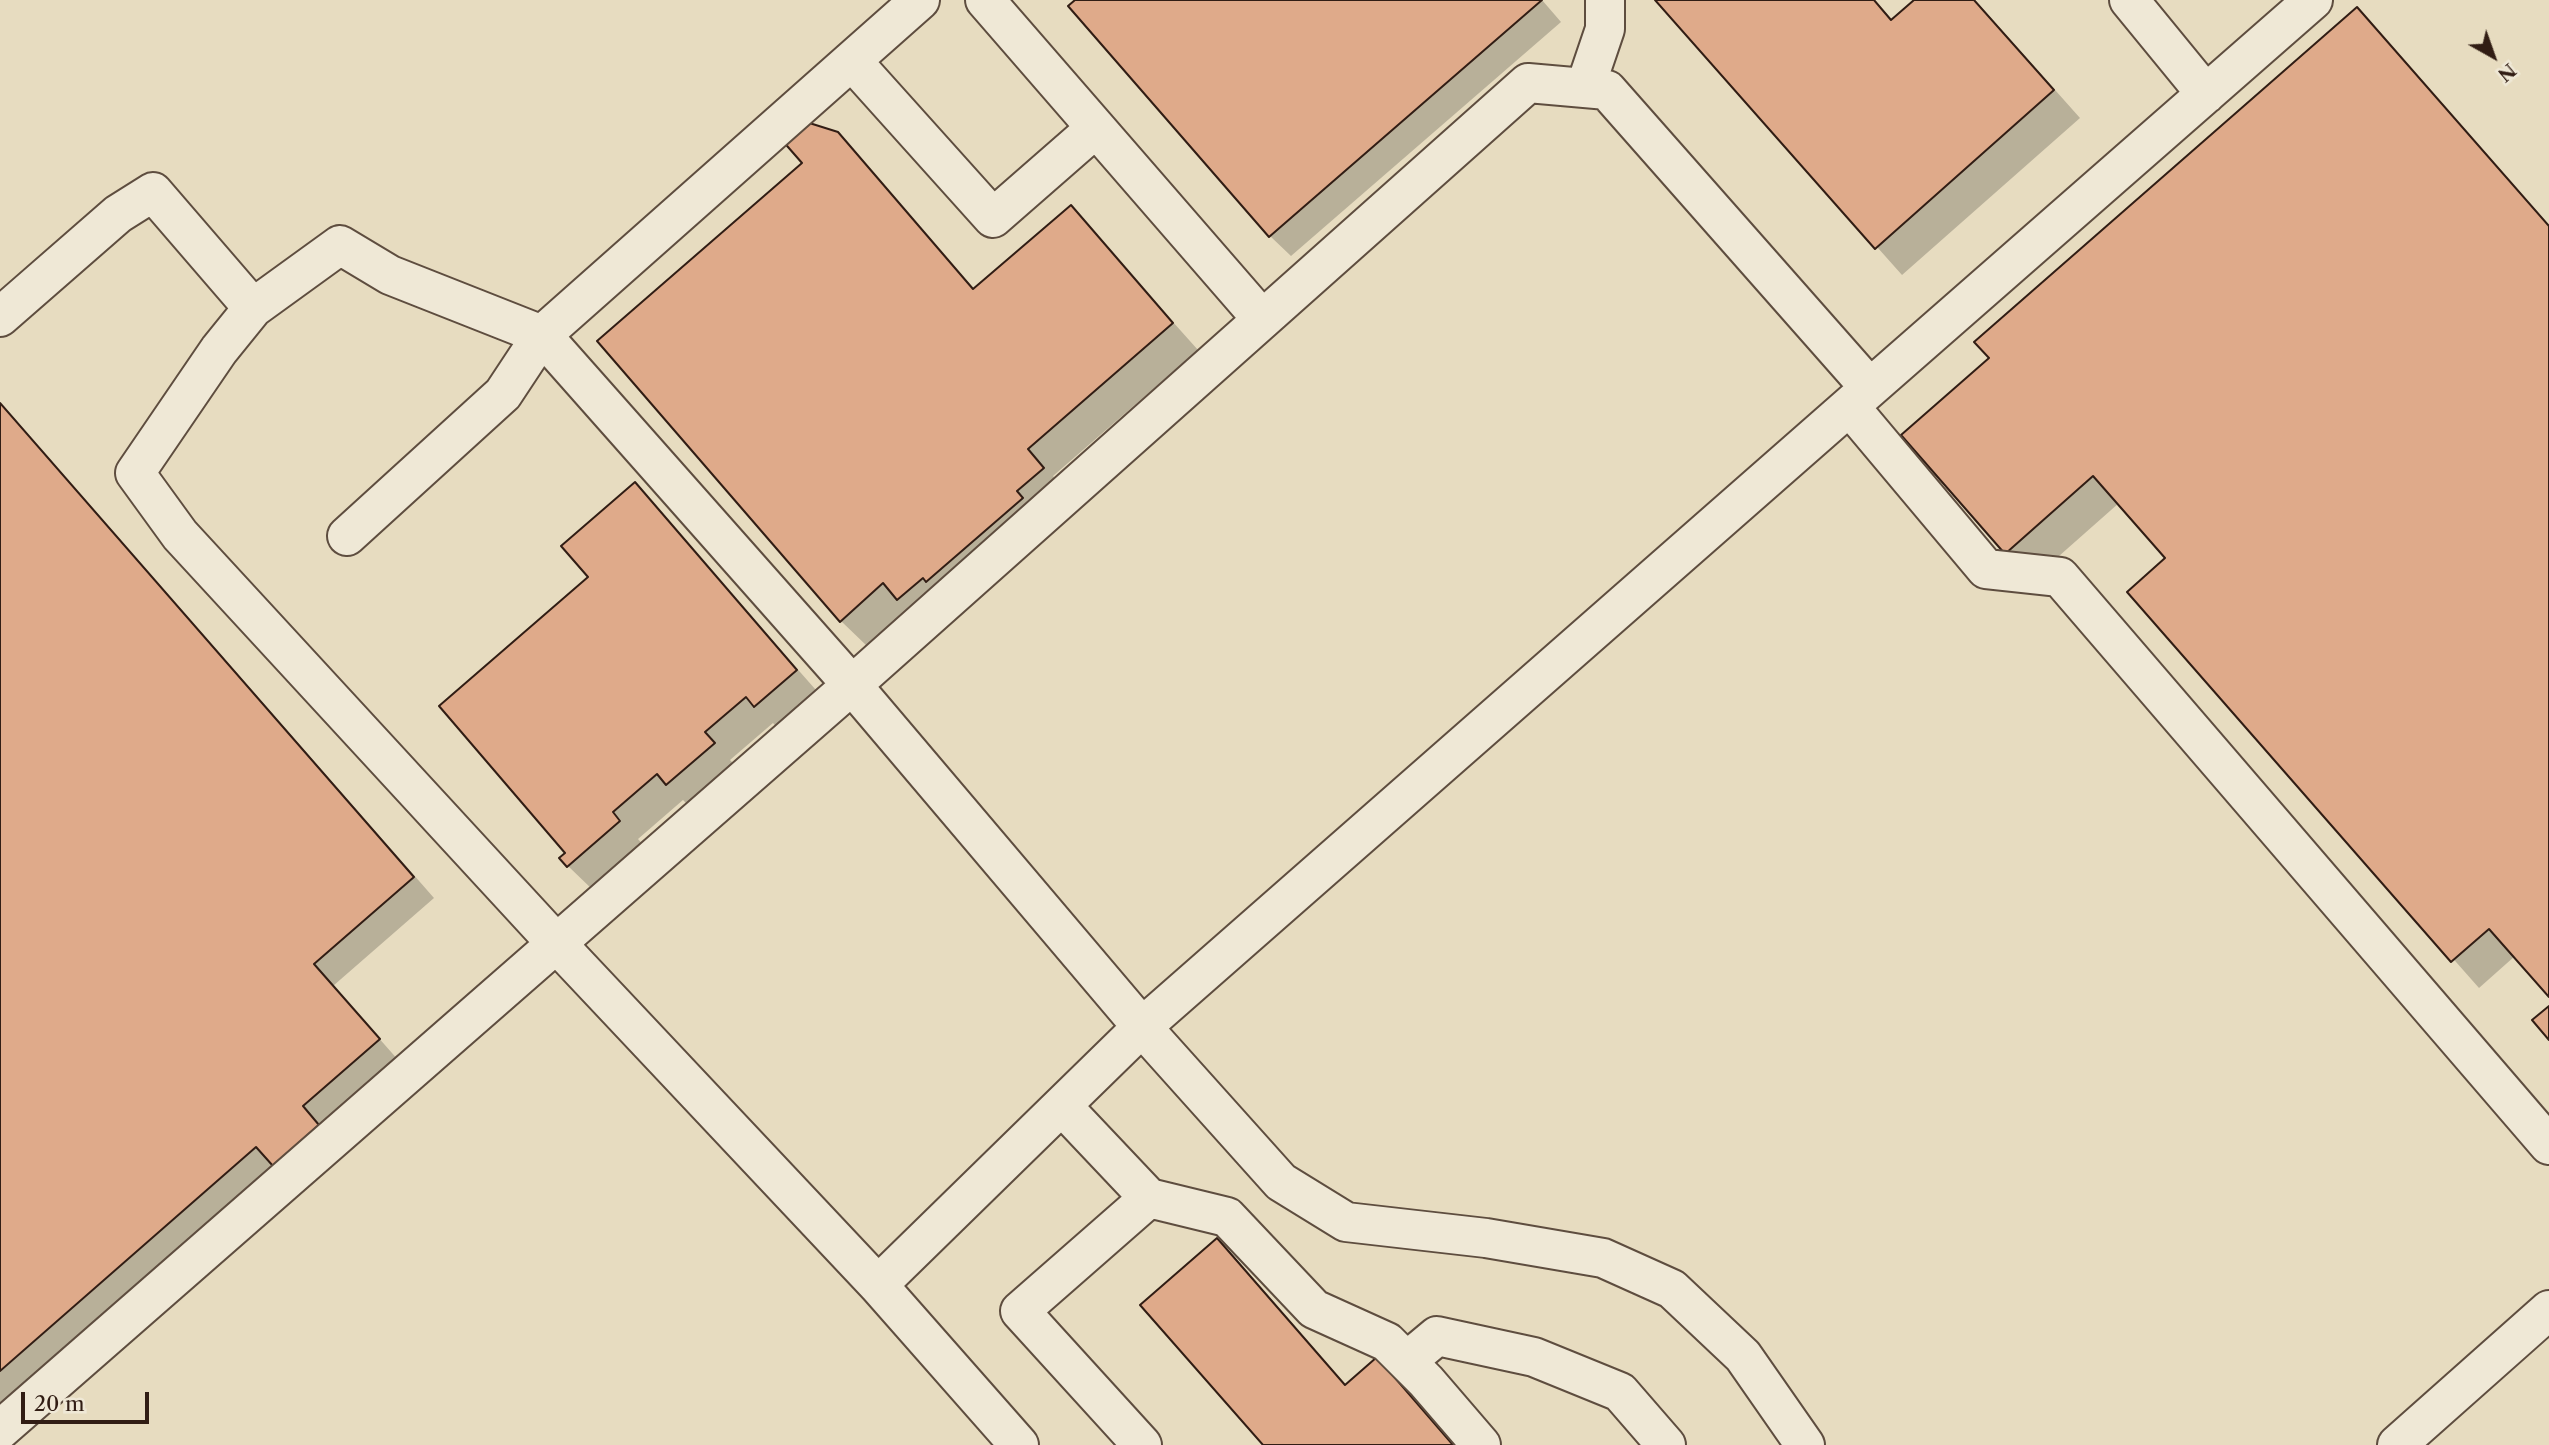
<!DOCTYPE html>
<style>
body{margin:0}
#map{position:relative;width:2549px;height:1445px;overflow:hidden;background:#e7dcc0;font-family:"Libre Caslon Text",serif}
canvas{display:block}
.north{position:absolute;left:2458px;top:21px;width:70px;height:70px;-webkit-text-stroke:5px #efe8d6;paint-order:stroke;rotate:140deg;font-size:19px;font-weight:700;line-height:28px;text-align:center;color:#311d14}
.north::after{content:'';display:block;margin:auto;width:24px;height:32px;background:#311d14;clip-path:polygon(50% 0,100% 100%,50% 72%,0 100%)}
.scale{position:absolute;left:21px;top:1392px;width:128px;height:32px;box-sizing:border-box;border:4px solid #311d14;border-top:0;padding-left:9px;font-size:21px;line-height:24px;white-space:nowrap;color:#311d14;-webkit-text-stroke:5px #efe8d6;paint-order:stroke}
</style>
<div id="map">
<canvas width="2549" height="1445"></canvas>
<div class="north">N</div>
<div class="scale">20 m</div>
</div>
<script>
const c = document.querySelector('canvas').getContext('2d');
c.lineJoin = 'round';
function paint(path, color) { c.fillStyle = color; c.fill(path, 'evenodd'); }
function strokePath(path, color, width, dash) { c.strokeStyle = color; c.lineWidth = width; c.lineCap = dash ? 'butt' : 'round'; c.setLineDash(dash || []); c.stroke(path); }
paint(new Path2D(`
 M1078 0H1542L1561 22 1291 256 1270 236Z
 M1657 0H1875L1893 21 1917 0H1975L2080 118 1902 275Z
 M2357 9 2549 225V995L2515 956 2479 988 2129 592 2168 558 2119 503 2033 579 2007 553 1991 358Z
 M837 134 975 290 1071 208 1198 350 1053 476 1069 495 868 647 841 621Z
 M0 403 434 898 333 986 399 1061 0 1409Z
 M635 485 823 698 782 733 773 723 730 760 740 770 693 810 683 800 638 839 646 848 595 892 568 866V853L591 578Z
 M1217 1241 1346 1386 1377 1360 1454 1445H1265Z`), '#0003');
const building = new Path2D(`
 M1075 0H1542L1269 237 1068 6Z
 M1655 0H1874L1891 20 1914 0H1974L2054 90 1875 249Z
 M2357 7 2549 226V997L2489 929 2451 962 2127 592 2165 558 2093 476 2005 554 1901 435 1989 358 1974 342Z
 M803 121 838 132 973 289 1071 205 1173 323 1028 449 1044 468 1017 491 1023 498 926 582 923 578 897 600 883 583 840 622 597 341 802 163 781 139Z
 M0 403 414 877 314 964 380 1039 303 1106 319 1125 273 1166 256 1147 0 1371Z
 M635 482 797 670 754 707 746 697 705 732 715 743 666 785 657 774 613 812 620 821 567 867 559 858 565 853 439 706 588 577 561 546Z
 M2549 1006V1040L2532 1020Z
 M1217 1238 1345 1385 1377 1357 1453 1445H1263L1140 1305Z`);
paint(building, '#dfaa8a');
strokePath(building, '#311d14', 2);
const minor = new Path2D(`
 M985 0 1262 319
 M2129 0 2206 94
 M852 61 993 218 1096 128
 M1585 88 1605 29V0
 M253 308 340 245 390 275 542 335 920 0
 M0 317 118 214 153 192 253 308 219 350 135 473 180 535 556 943 878 1285 1019 1445
 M1870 388 2313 0
 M1850 407 1986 569 2060 577 2549 1145
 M347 536 503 394 542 335 852 685 1142 1027 1281 1182 1346 1222 1486 1238 1603 1258 1672 1289 1743 1356 1805 1445
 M1062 1106 1149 1198
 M1407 1361 1437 1336 1534 1357 1620 1392 1666 1445
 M0 1430 852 685 1528 83 1607 90 1870 388 1142 1027 878 1285
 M1142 1445 1020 1311 1149 1198 1227 1217 1314 1309 1387 1342 1426 1381 1481 1445
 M2397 1445 2549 1310`);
strokePath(minor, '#5e4d3f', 42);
strokePath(minor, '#efe8d6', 38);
</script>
